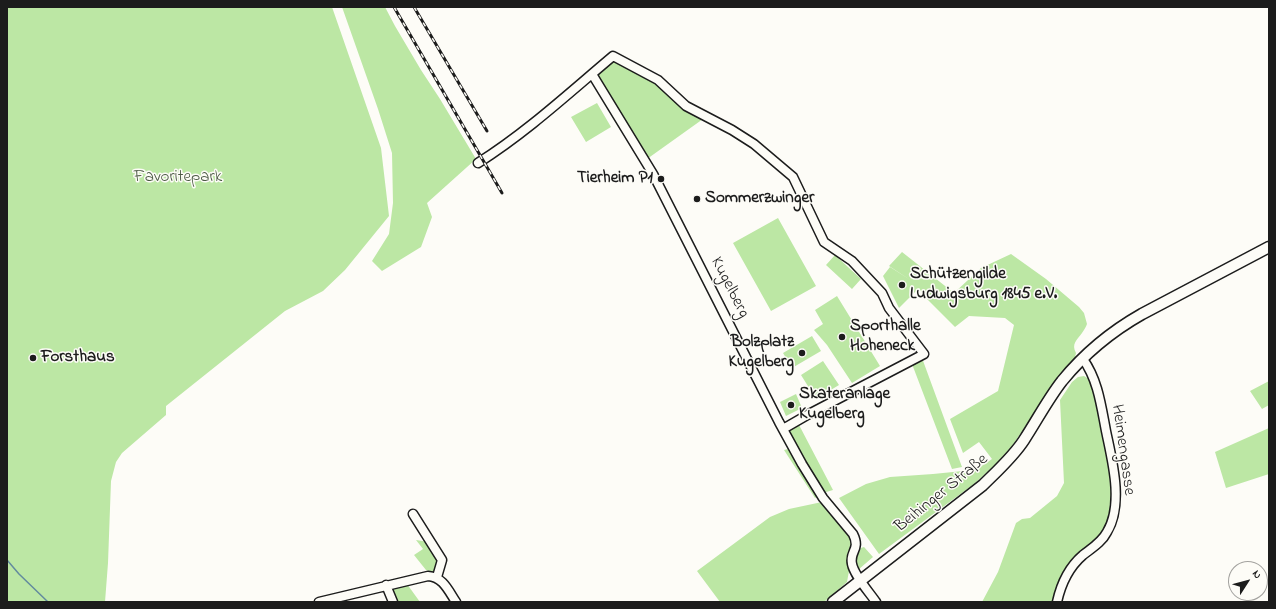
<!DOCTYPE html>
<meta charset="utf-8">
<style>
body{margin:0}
#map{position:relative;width:1276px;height:609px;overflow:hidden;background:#fdfcf7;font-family:"Indie Flower",sans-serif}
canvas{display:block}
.frame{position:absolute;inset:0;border:8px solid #1c1c1c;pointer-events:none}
.north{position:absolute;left:1228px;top:561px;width:40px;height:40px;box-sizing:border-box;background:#fdfcf7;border:1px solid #a3a29f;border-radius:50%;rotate:54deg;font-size:11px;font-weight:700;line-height:16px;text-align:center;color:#1c1c1c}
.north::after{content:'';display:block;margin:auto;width:14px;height:18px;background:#1c1c1c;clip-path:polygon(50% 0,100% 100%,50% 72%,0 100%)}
</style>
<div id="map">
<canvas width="1276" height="609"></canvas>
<div class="frame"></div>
<div class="north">N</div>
</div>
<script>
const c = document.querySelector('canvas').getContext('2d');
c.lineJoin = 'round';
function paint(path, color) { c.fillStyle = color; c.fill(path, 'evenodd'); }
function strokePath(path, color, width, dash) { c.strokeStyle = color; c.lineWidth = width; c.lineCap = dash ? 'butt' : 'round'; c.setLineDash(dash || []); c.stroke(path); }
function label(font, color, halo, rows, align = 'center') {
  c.font = font + ' "Indie Flower",sans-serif'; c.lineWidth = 3; c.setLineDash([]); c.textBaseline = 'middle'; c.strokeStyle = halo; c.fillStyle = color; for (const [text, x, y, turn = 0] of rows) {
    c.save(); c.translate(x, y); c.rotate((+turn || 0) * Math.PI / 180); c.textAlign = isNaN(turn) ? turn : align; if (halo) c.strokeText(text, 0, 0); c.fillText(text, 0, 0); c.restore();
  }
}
paint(new Path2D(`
 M7 7H332L381 148 389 216 345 270 323 291 285 311 166 406V415L122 453 116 462 111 481 108 563 105 602H7Z
 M342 7H385L395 26 421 70 440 99 476 159 427 203 432 217 421 247 382 271 372 261 389 234 393 203 392 153 378 109Z
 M612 58 648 77 703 119 647 159 597 77Z
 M597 103 611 127 586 142 571 117Z
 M778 218 816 286 771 311 733 243Z
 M902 252 954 293 981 268 1011 254 1046 279 1079 307 1084 313 1087 324C1086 327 1084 330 1082 333 1077 340 1071 344 1076 353L1075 357 1046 396 1012 446 995 465 974 484 879 554 839 498 866 484 890 477 933 474 963 471 970 474 992 459 979 442 963 453 950 419 998 391 1014 325 1005 318 969 316 955 327 924 296 919 288 899 308 883 276 890 267 912 281 889 266Z
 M835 255 861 279 852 289 826 265Z
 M837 296 880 366 852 383 827 345 814 330 823 324 815 310Z
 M812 336 821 351 792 368 783 353Z
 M922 358 962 467 952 469 912 364Z
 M823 361 839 385 816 399 801 375Z
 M1084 376 1089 379 1094 389 1113 489 1111 517 1101 537 1078 555 1056 602H982L998 572 1016 523 1022 519 1030 518 1057 496 1064 483 1060 400 1072 382 1078 377Z
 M1269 381V405L1262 409 1250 391Z
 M796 394 802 408 786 416 780 402Z
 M798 423 833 490 823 493 788 430Z
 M1269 428V474L1226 488 1215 452Z
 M788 449 817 497 815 498 784 450Z
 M822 502 850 534 853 544 847 560 849 571 847 582 824 602H720L697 571 770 517 789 509Z
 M416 540 429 542 440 562 436 573 426 570 414 555 423 549Z
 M864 547 873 557 858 570 854 562 861 548Z
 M407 584 420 602H394L390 588Z`), '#bce7a4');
strokePath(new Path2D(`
 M7 560 19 574 48 602`), '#638b9e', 1.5);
const minor = new Path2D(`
 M592 74 653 174 779 422 802 464 823 498 853 534C861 550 849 551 852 564 854 575 869 592 876 602
 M478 163C527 132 569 93 613 56L658 80 686 106 732 130 754 144 793 177 824 242 852 261 882 293 889 308 924 354 809 414 783 429
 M413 514 442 560 437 577
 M386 585 393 602
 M319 602 428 576C443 577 448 590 456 602
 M1057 602C1061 584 1069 567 1083 555 1092 548 1102 542 1107 532 1124 504 1112 460 1106 431 1101 405 1098 380 1083 359`);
const major = new Path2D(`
 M833 602 983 485C997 471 1013 457 1024 440 1037 420 1048 399 1062 381 1084 354 1112 331 1142 314L1269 247`);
strokePath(minor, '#1c1c1c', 11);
strokePath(major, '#1c1c1c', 13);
strokePath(minor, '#fdfcf7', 8);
strokePath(major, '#fdfcf7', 10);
const rail = new Path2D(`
 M394 7 502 193
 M414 7 487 131`);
strokePath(rail, '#1c1c1c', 3);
strokePath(rail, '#fdfcf7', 1.5, [4.5]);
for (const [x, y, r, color] of [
 [661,179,4,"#1c1c1c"],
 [697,199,4,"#1c1c1c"],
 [902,285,4,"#1c1c1c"],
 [842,337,4,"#1c1c1c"],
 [802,353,4,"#1c1c1c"],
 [33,358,4,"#1c1c1c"],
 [791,405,4,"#1c1c1c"]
]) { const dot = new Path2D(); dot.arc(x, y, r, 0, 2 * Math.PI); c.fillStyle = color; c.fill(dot); strokePath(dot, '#fdfcf7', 1.5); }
label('17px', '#4c5945', '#fdfcf7', [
 ["Favoritepark",178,178]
]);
label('bold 17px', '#1c1c1c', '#fdfcf7', [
 ["Tierheim P1",653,179,"right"],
 ["Sommerzwinger",705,199],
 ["Schützengilde",910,275],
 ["Ludwigsburg 1845 e.V.",910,295],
 ["Sporthalle",850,327],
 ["Hoheneck",850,347],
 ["Bolzplatz",794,343,"right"],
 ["Kugelberg",794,363,"right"],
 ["Forsthaus",41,358],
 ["Skateranlage",799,395],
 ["Kugelberg",799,415]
], 'left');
label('17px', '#1c1c1c', '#fdfcf7', [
 ["Kugelberg",729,288,63],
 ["Heimengasse",1122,450,82],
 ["Beihinger Straße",942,494,-39]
]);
</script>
